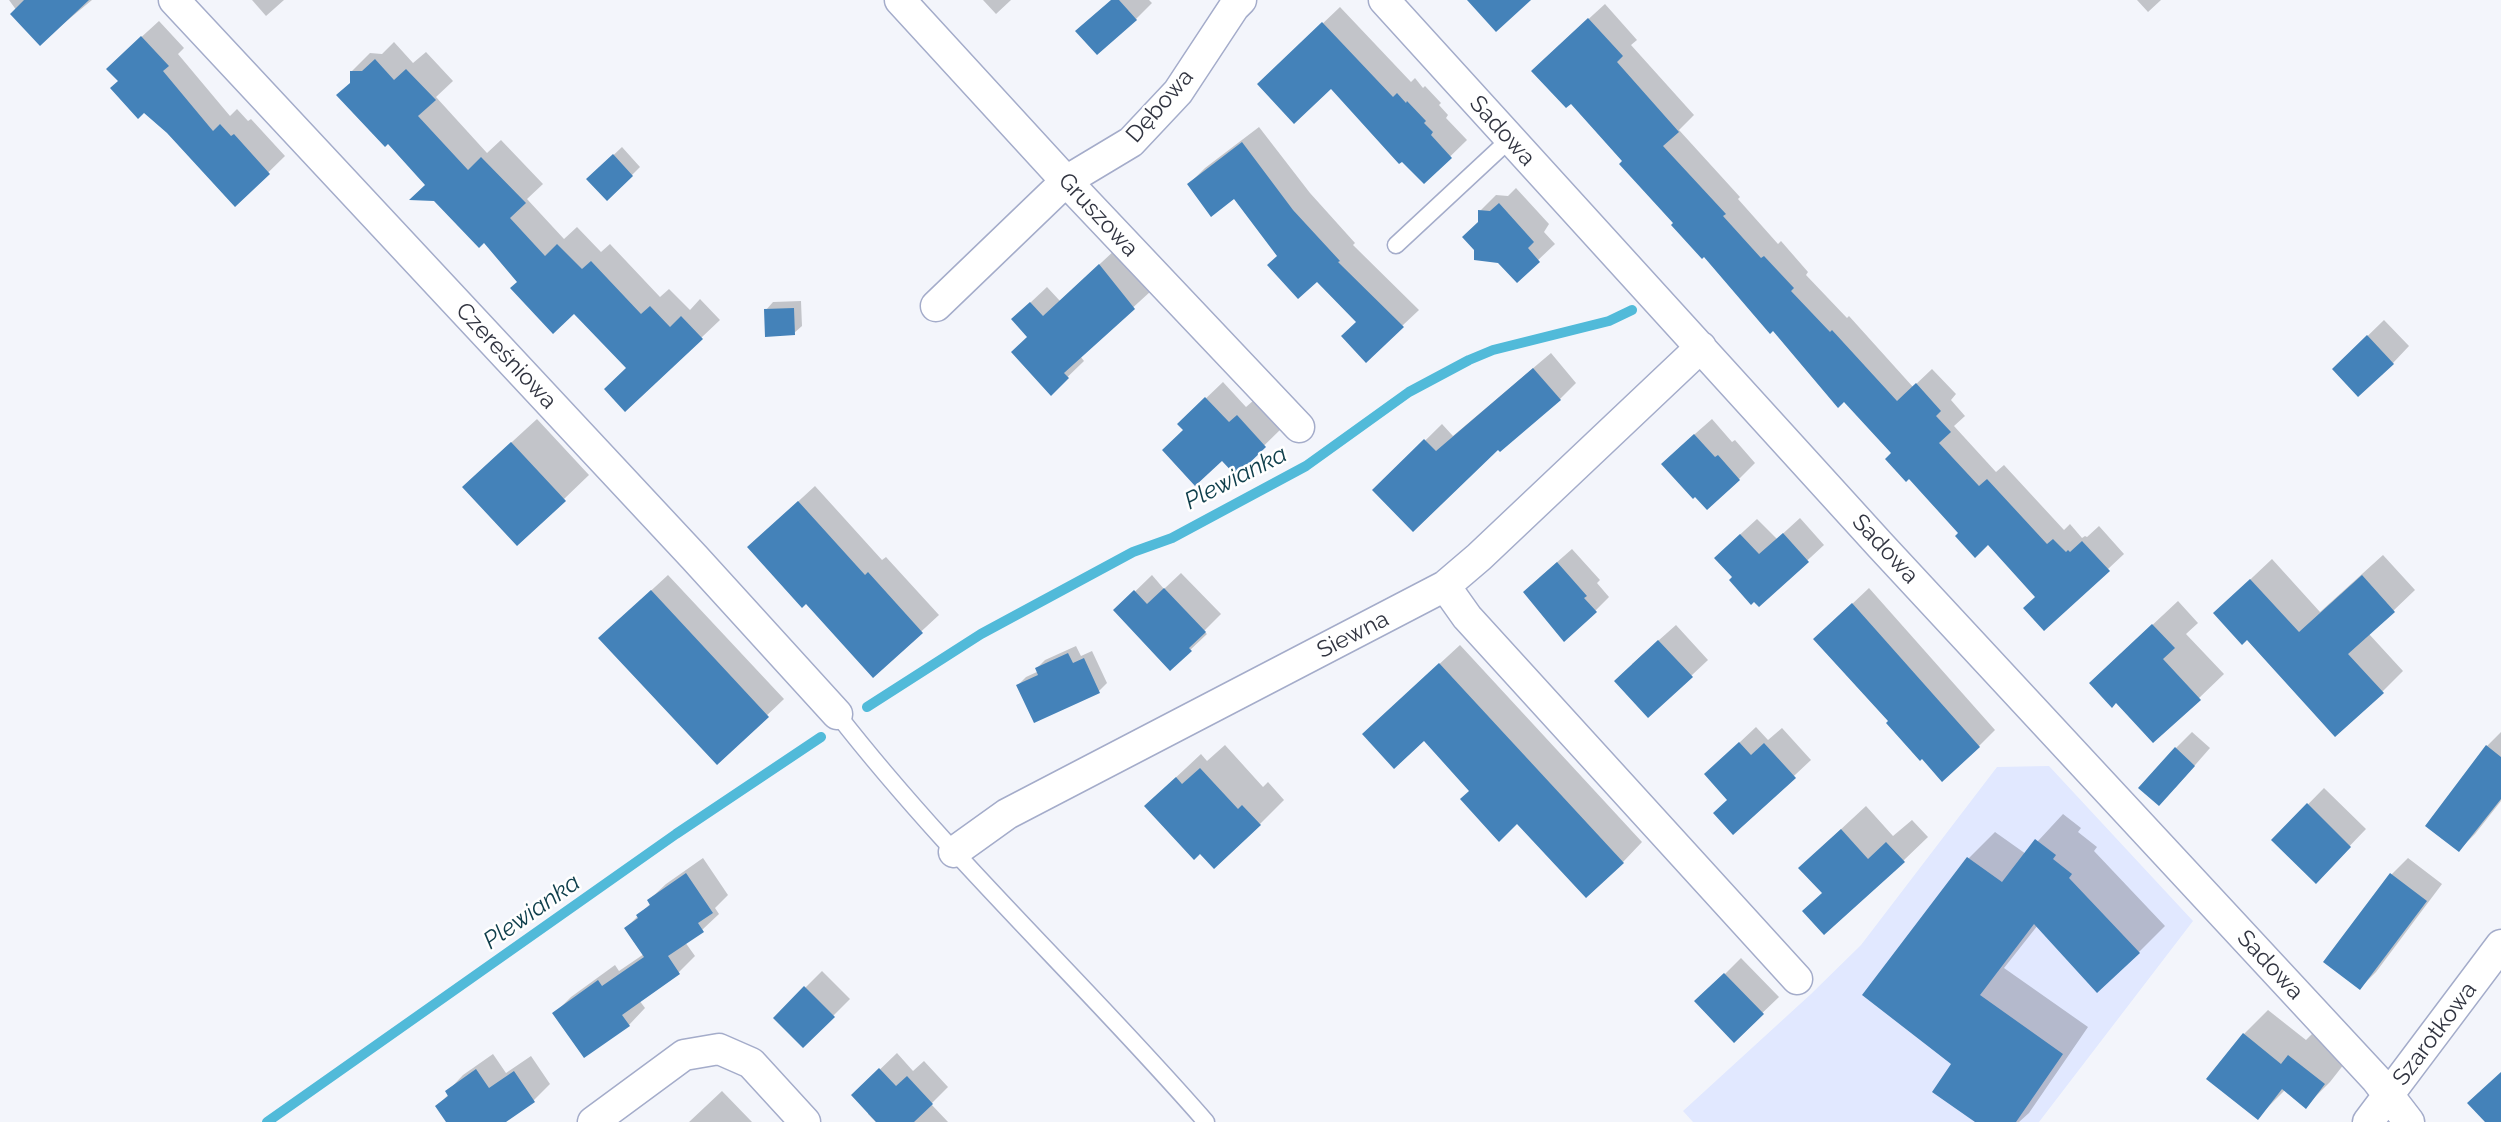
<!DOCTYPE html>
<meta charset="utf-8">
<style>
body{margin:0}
canvas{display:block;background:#f3f5fb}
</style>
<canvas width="2501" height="1122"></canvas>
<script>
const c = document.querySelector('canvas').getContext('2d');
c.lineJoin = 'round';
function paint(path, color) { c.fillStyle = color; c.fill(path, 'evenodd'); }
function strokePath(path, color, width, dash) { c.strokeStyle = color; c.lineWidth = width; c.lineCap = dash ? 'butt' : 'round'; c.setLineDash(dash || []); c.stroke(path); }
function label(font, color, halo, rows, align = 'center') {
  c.font = font + ' Raleway,sans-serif'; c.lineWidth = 5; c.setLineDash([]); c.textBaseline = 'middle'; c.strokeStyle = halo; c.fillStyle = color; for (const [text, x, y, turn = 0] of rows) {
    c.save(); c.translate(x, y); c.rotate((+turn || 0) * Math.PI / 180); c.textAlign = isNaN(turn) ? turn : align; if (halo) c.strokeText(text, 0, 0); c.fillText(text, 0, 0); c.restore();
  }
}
paint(new Path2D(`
 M2049 766 2193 921 2039 1122H1693L1683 1111 1811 994 1861 945 1997 767Z`), '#e1e8ff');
paint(new Path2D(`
 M9 0H92L40 43Z
 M252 0H284L266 16Z
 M983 0H1011L996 14Z
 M1111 0H1149L1152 3 1136 19Z
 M2137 0H2161L2148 12Z
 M1605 4 1637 40 1631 45 1694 115 1679 130 1740 197 1738 199 1778 244 1781 241 1808 272 1806 275 1847 318 1849 316 1913 387 1932 369 1956 394 1951 400 1965 416 1954 426 1996 472 2004 465 2064 530 2070 524 2082 538 2085 536 2087 537 2099 526 2124 554 2044 629 2037 597 1988 543 1960 533 1893 453 1844 400 1773 329 1675 223 1624 161 1549 55Z
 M1340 7 1411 82 1415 78 1423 88 1425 86 1441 103 1439 105 1448 115 1446 118 1467 140 1424 182 1331 87 1276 68Z
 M159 21 184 48 178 54 230 116 237 109 248 121 251 119 285 156 236 204 120 80 125 52Z
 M394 42 413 63 426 52 453 81 436 97 487 153 501 140 543 184 527 199 564 239 577 227 601 252 610 244 660 297 669 289 690 310 700 299 720 320 701 338 628 368 574 311 519 282 485 240 427 184 351 82 352 71 370 53 382 54Z
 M1259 127 1310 193 1355 243 1353 245 1419 310 1402 326 1358 322 1317 279 1279 256 1234 197 1189 184 1205 168Z
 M622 147 640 167 632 175 588 179Z
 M1516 188 1549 224 1544 232 1555 244 1517 280 1499 261 1475 249 1480 211 1496 195 1508 196Z
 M1116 249 1151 291 1080 356 1084 361 1051 393 1029 336 1030 303 1047 287 1060 301Z
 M801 301 802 326 794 333 766 310 773 302Z
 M2384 320 2409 346 2393 363 2350 353Z
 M1551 353 1576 383 1560 399 1375 490 1442 424 1453 436Z
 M1223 382 1246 407 1254 400 1281 429 1236 473 1222 458 1179 424Z
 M537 419 589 475 564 499 489 463Z
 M1712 419 1732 442 1735 440 1755 463 1739 479 1679 448Z
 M815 486 882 560 886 557 939 615 873 676 766 531Z
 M1800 518 1824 545 1759 605 1734 577 1733 541 1757 519 1777 539Z
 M1572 549 1600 580 1597 583 1609 597 1595 611 1539 578Z
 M2383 555 2415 590 2369 634 2403 671 2382 692 2236 593 2272 559 2320 612Z
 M1181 573 1221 614 1204 631 1207 634 1170 669 1116 610 1152 575 1164 589Z
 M668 575 784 699 717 763 617 622Z
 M1869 588 1995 730 1979 746 1890 721 1832 623Z
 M2178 601 2198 623 2186 634 2224 674 2199 698 2116 701V659Z
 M1676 625 1708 660 1691 676 1632 664Z
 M1460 645 1642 842 1623 862 1517 822 1471 790 1424 738 1384 715Z
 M1076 646 1081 656 1092 651 1107 683 1099 691 1034 721 1018 685 1026 677 1039 671 1037 668 1045 660Z
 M1756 727 1768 740 1782 728 1811 760 1733 833 1723 758Z
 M2192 732 2210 748 2175 788 2176 748Z
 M2501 732V801L2475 834 2459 850 2487 746Z
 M1225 745 1263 787 1268 782 1284 800 1260 824 1171 782 1201 754 1207 761Z
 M2324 788 2366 829 2316 881 2273 840Z
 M1866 806 1893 836 1912 820 1928 837 1903 861 1823 892 1825 844Z
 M2063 814 2081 828 2078 832 2097 847 2094 851 2165 926 2139 952 2038 925 2004 968 2088 1027 2029 1113 2019 1122H1978L1954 1064 1865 995 1969 858 1995 832 2026 854Z
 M703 858 728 895 715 908 719 914 702 930 685 942 695 956 679 972 639 1000 645 1008 629 1025 555 1013 571 997 615 965 619 971 644 954 626 928 651 903 649 900 666 884Z
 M2408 858 2442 884 2376 972 2360 988 2325 962 2392 874Z
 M1741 958 1779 997 1734 1040 1697 1002Z
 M822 971 850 999 803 1046 775 1018Z
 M2268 1010 2306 1040 2314 1032 2348 1059 2330 1082 2306 1106 2285 1090 2258 1117 2209 1079 2244 1034Z
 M897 1053 913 1071 924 1061 948 1087 931 1104 948 1122H876L868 1114 870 1079Z
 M493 1054 506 1073 531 1056 550 1084 534 1100 503 1122H448L437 1106 449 1094 447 1092 463 1075Z
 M722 1091 752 1122H689Z`), '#0003');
strokePath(new Path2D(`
 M867 707 981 634 1133 552 1172 538 1306 466 1409 392 1469 360 1493 350 1609 321 1632 310
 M267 1122 676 834 821 737`), '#51bad9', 10);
paint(new Path2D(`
 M24 0H89L40 46 10 14Z
 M1111 0H1119L1137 20 1097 55 1075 31Z
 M1467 0H1531L1496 32Z
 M1588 18 1623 56 1617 62 1679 132 1663 146 1726 214 1723 216 1761 258 1764 256 1794 288 1791 291 1830 332 1832 330 1897 401 1916 383 1941 411 1936 416 1951 432 1939 443 1979 486 1987 479 2047 544 2053 539 2066 552 2068 550 2070 552 2082 541 2110 571 2044 631 2023 608 2035 597 1988 545 1975 558 1955 536 1958 533 1909 479 1906 482 1885 459 1891 453 1844 402 1838 408 1773 331 1770 334 1704 257 1702 259 1671 225 1673 223 1619 164 1622 161 1571 104 1566 108 1531 71Z
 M1322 22 1393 97 1397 93 1406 103 1407 101 1426 121 1424 123 1433 132 1431 135 1452 158 1424 184 1402 162 1399 164 1331 89 1294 124 1257 84Z
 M141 36 169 66 163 71 213 131 220 124 231 136 234 134 270 174 235 207 167 133 144 113 138 119 110 88 118 81 106 69Z
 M375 59 394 80 406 69 436 100 418 116 468 170 481 157 526 203 510 218 545 256 557 244 582 269 591 261 641 314 650 306 670 327 681 316 703 339 625 412 604 389 626 368 574 314 553 334 510 288 517 282 484 243 479 248 434 201 409 200 425 185 388 144 385 147 336 95 350 83V71H362Z
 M1242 142 1293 210 1340 261 1338 262 1404 327 1366 363 1341 336 1356 322 1317 282 1298 299 1267 265 1277 256 1234 199 1211 217 1187 184Z
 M613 154 633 176 607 201 586 179Z
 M1499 203 1534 242 1528 248 1540 262 1517 283 1498 263 1474 260V250L1462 237 1478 222V210L1490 211Z
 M1099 264 1135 309 1064 373 1069 378 1051 396 1011 352 1027 337 1011 319 1030 302 1043 316Z
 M794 308 795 335 765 337 764 309Z
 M2367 335 2394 364 2358 397 2332 369Z
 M1533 368 1561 400 1500 452 1498 450 1413 532 1372 490 1424 439 1436 451Z
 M1205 397 1229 422 1237 415 1266 447 1236 476 1222 461 1195 486 1162 450 1183 430 1177 424Z
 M1694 434 1715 457 1718 455 1740 480 1707 510 1695 497 1693 499 1661 464Z
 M511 442 566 501 517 546 462 487Z
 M798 501 865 575 868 572 923 633 873 678 806 604 802 608 747 547Z
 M1783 533 1809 562 1759 607 1754 602 1751 605 1729 580 1732 577 1714 558 1740 534 1759 554Z
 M1557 562 1587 596 1584 598 1597 612 1564 642 1523 592Z
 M2362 575 2395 612 2348 654 2384 693 2335 737 2247 640 2242 645 2213 613 2250 579 2299 632Z
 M1164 588 1206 632 1189 648 1192 651 1170 671 1113 610 1134 590 1147 604Z
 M651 590 769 717 717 765 598 638Z
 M1852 603 1980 747 1942 782 1922 759 1920 761 1886 723 1888 721 1813 639Z
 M2152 624 2175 648 2163 659 2201 700 2153 743 2116 703 2112 708 2089 683Z
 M1658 640 1693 677 1648 718 1614 681Z
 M1068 653 1073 663 1084 658 1100 693 1034 723 1016 685 1038 675 1035 668Z
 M1439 663 1624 863 1586 898 1517 824 1499 842 1460 799 1469 791 1424 741 1394 769 1362 734Z
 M1739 742 1751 755 1764 743 1796 778 1733 835 1713 813 1727 800 1704 774Z
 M2486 745 2501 757V799L2459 852 2425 826Z
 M2175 747 2195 766 2159 806 2138 788Z
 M1200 768 1238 809 1242 805 1261 825 1214 869 1200 854 1194 860 1144 806 1176 777 1182 784Z
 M2307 803 2351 847 2316 884 2271 840Z
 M1841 829 1868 859 1886 842 1905 862 1824 935 1802 911 1822 893 1798 868Z
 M2035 839 2056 855 2053 859 2072 874 2069 878 2140 953 2097 993 2034 924 1980 995 2063 1054 2016 1122H1975L1932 1092 1951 1064 1862 995 1967 857 2002 882Z
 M686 873 713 913 698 923 704 932 668 956 680 974 622 1015 630 1026 584 1058 552 1013 598 980 602 986 644 957 624 928 638 918 636 915 650 905 647 900Z
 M2390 873 2427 901 2360 990 2323 962Z
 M1724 973 1764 1014 1734 1043 1694 1001Z
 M804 986 835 1017 803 1048 773 1018Z
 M2243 1033 2281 1064 2288 1055 2325 1084 2306 1109 2282 1089 2258 1120 2206 1079Z
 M879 1068 896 1086 907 1076 933 1104 914 1122H876L851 1095Z
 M476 1069 489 1088 514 1071 535 1102 506 1122H446L435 1106 448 1096 445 1091Z
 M2501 1072V1122H2485L2467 1103Z`), '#4482b9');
const lane = new Path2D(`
 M1396 245 1510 139
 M837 714C950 859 1086 984 1206 1122`);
const street = new Path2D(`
 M174 0 694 557 837 714
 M900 0 1066 181 1299 427
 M1384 0 1881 546 2376 1079 2409 1122
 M936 306 1066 181 1131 142 1178 92 1234 7 1241 0
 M1445 586 1467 617 1797 979
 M954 852 1007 814 1445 586 1479 557 1701 347
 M593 1122 684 1055 719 1049 751 1063 805 1122
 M2368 1122 2501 945`);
strokePath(lane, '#a4acca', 19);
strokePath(street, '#a4acca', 33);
strokePath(lane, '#fff', 16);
strokePath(street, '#fff', 30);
label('23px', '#313440', '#fff', [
 ["Dębowa",1160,106,-49],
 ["Sadowa",1502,131,48],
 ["Gruszowa",1098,215,47],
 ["Czereśniowa",506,356,47],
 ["Sadowa",1885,549,47],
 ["Siewna",1353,635,-27],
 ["Sadowa",2270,965,47],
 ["Szarotkowa",2435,1034,-53]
]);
label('italic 24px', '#0e3e4b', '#fff', [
 ["Plewianka",1236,478,-27],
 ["Plewianka",532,912,-35]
]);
</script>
